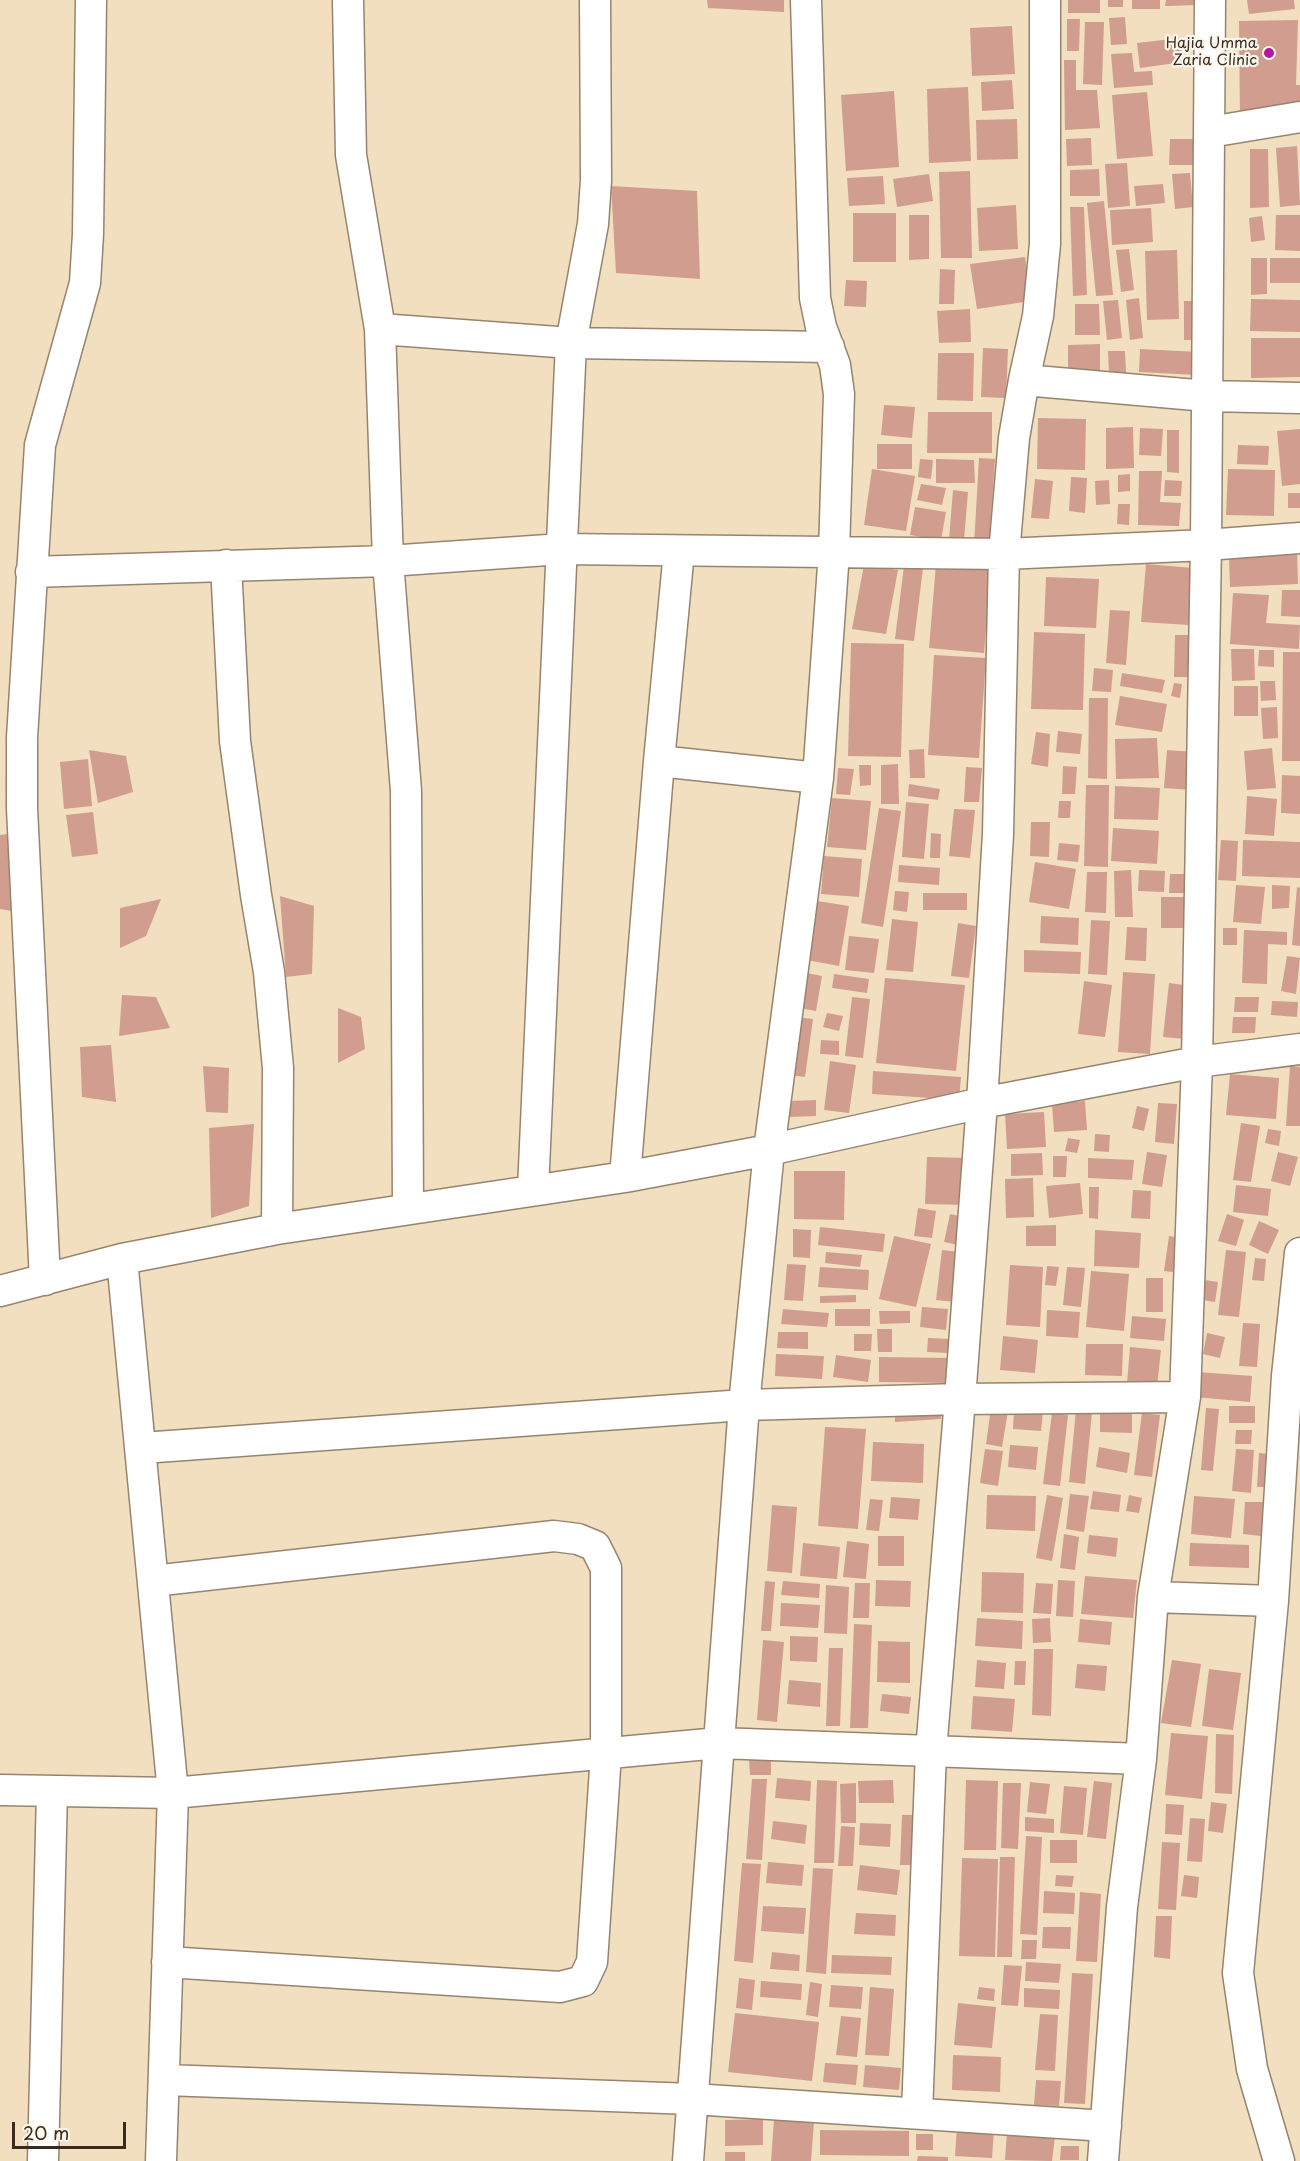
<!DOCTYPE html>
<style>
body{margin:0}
#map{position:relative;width:1300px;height:2161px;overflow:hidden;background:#f2dfc0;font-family:"Playpen Sans",sans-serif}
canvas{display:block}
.scale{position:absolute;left:12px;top:2122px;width:114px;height:27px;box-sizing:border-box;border:3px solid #3b2a1e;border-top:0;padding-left:8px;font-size:18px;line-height:21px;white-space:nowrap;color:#3b2a1e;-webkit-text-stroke:4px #fbf7ec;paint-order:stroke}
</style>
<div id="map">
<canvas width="1300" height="2161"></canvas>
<div class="scale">20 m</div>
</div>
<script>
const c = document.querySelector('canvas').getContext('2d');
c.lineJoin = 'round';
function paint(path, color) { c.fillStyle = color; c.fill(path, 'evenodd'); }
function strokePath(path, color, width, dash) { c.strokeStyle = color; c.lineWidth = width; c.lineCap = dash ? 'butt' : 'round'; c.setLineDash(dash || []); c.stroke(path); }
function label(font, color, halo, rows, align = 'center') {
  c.font = font + ' "Playpen Sans",sans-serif'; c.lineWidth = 4.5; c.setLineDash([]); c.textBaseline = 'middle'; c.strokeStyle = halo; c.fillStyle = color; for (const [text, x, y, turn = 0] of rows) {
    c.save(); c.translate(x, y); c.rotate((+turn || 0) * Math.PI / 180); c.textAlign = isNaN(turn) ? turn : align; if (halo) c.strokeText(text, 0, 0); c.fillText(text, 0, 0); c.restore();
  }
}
paint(new Path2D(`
 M707 0H784V12L708 8Z
 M1068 0H1100V13H1068Z
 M1108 0H1123V7H1108Z
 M1132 0H1160V9H1132Z
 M1166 0H1198V5L1165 6Z
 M1247 0H1294L1295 9 1249 14Z
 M1125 17 1127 44 1111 45 1109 18Z
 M1067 19H1080L1079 51H1067Z
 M1298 20 1296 85H1300V114L1240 119 1239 21Z
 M1085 22H1104L1102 85 1083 84Z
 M1012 26 1015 74 972 76 970 28Z
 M1180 38 1183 62 1140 68 1137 43Z
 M1132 53 1134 72 1152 71 1153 85 1114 88 1111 54Z
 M1064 60H1076V90H1097L1100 128 1065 130Z
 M1012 80 1014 109 982 111 981 82Z
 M968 87 971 161 929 163 927 89Z
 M894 91 899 167 846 171 841 95Z
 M1147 92 1153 156 1117 159 1112 95Z
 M1017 119 1018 159 977 160 976 120Z
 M1091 138 1092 165 1067 166 1066 139Z
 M1170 139H1196V165H1169Z
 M1297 146 1300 205 1280 207 1276 148Z
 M1250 149H1268L1269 207 1250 208Z
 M1127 163 1130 206 1108 208 1105 164Z
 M1099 169 1100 196H1070V170Z
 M970 171 972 258H941L939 172Z
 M1190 173 1193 207 1175 209 1172 174Z
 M929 174 933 201 897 207 893 179Z
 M883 176 885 204 849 206 847 178Z
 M1163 184 1165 203 1136 206 1134 186Z
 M611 186 697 191 700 279 616 273Z
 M1104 201 1113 295 1096 296 1087 203Z
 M1016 205 1018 249 979 251 977 208Z
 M1070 207H1084L1087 295 1073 296Z
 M1151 208 1153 242 1112 245 1110 210Z
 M853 213H896V262H853Z
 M909 215H929V259L909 260Z
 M1276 215H1300V251L1275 250Z
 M1262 216 1265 240 1251 242 1249 218Z
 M1129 249 1134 290 1121 292 1116 250Z
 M1177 250 1179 319 1147 320 1145 251Z
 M1025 257 1031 301 977 309 970 264Z
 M1251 258H1267V294L1251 295Z
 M1270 258H1300V283H1270Z
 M940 269 955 270 954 304H939Z
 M846 280 867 281 866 307 844 306Z
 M1139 298 1143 338 1130 340 1126 300Z
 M1251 299 1300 300V332L1250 331Z
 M1118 300 1122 338 1107 340 1103 301Z
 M1184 301H1203V340H1184Z
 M1075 304H1099L1100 335H1075Z
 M970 309 971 342 939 343 937 311Z
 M1251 338H1300V377L1251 378Z
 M1100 344V373H1068V345Z
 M983 348 1008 349 1006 398 981 397Z
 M1140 349 1198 352 1197 375 1139 372Z
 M1108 351H1125L1126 373 1109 374Z
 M938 353H974L973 401 937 400Z
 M884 405 915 407 912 438 881 435Z
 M928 412H992V453H927Z
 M1038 418 1086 419 1085 470 1037 469Z
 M1133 427 1134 468 1106 469V428Z
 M1140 428 1163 429 1161 456 1139 455Z
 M1300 429V484L1282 486 1277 431Z
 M1167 430H1179V473L1167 472Z
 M877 444H912V469H877Z
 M1238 445 1269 446 1268 465 1237 464Z
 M979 458 995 459 989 545H974Z
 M920 459 933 460 931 479 918 477Z
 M936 459 974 460 975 483H936Z
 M872 469 915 476 906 531 864 525Z
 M1228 469 1275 470 1274 516 1226 515Z
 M1139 471H1162L1160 502 1181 503 1179 526 1138 525Z
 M1130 474V491L1118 492V475Z
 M1071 477 1087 478 1085 513 1069 511Z
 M1035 479 1053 481 1049 519 1031 518Z
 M1109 480 1110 504 1096 505 1095 481Z
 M1165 480 1182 481 1181 496H1164Z
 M921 484 946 488 942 505 917 500Z
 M953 490 968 492 964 540 949 539Z
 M1288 493H1300V508H1288Z
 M1118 504H1130L1129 525 1117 524Z
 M915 507 946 512 941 540 910 535Z
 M1297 553 1298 584 1230 587 1229 557Z
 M936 564 991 569 984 653 929 648Z
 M1146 564 1193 568 1189 625 1141 622Z
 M864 565 898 570 886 634 852 629Z
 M904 566 923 568 914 641 895 639Z
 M1046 577 1099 579 1096 628 1044 626Z
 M1282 590H1300V617L1281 616Z
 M1233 593 1269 595 1266 623 1300 625 1299 649 1230 644Z
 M1110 610 1130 611 1126 665 1106 663Z
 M1034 632 1085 634 1083 710 1031 709Z
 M1175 635H1199L1198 677H1174Z
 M851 643 904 644 901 757 848 756Z
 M1231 649H1254L1255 680 1232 681Z
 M1259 650H1274V667L1258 666Z
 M1283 652H1300V761H1282Z
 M934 655 986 658 979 758 928 755Z
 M1094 668 1113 670 1111 692 1092 691Z
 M1122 673 1165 680 1162 693 1120 686Z
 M1260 681H1275L1276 700 1261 701Z
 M1174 683 1182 684 1180 698 1171 696Z
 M1234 686H1258V716H1234Z
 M1120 696 1167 704 1162 732 1115 725Z
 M1089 698H1108L1107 779 1088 778Z
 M1277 707 1278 738 1263 739 1261 708Z
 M1058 731 1082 734 1080 754 1056 752Z
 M1036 732 1050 734 1048 767 1031 764Z
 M1157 738 1159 778 1116 779 1115 739Z
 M1272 748 1276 788 1247 790 1244 751Z
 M924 749 925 778H910L909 750Z
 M89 750 126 756 133 792 98 803Z
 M1167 750 1194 752 1191 790 1164 788Z
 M88 759 92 806 64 809 60 762Z
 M898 764 899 804H881V765Z
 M859 765H871V785L860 786Z
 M1063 766 1077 767 1075 794H1062Z
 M966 767 982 768 979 802H964Z
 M838 768 854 769 850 795 836 794Z
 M1282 775 1300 776V814L1281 813Z
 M909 784 940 789 938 800 908 796Z
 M1086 785H1109L1108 867 1084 866Z
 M1115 786 1160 788 1158 820 1114 819Z
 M1247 796 1277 799 1274 836 1245 834Z
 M832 798 871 801 866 850 827 847Z
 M1059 801H1071L1070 818H1058Z
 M906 802 929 804 924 859 902 857Z
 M879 808 901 811 883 927 861 923Z
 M954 809 975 810 970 858 949 856Z
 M93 812 98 854 72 857 66 815Z
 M1031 822H1050L1049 857 1030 856Z
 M1113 828 1159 831 1157 864 1111 861Z
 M16 833 12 911 0 909V835Z
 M931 833 941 834 940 858H930Z
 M1221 840 1238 841 1236 881 1218 880Z
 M1243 840 1300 842V878L1242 876Z
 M1059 843 1080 845 1078 862 1057 860Z
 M824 856 862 859 859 897 821 894Z
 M1035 862 1076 869 1069 909 1029 902Z
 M899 865 940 868 939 885 898 882Z
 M1131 870 1133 917H1115L1114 871Z
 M1139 870 1165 871 1164 892 1138 891Z
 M1087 872H1107L1106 913 1085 912Z
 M1170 874H1185V893H1169Z
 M1236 885 1265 887 1261 924 1233 922Z
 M1272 885 1290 886 1289 908 1272 909Z
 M1297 887 1300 888V946L1292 945Z
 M895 891 909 892 907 912 893 910Z
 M923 893H967V910H923Z
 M280 896 314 906 312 974 286 977Z
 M1161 897H1186V928H1161Z
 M161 899 146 936 120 948V908Z
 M817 901 849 906 839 966 807 960Z
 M1041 916 1079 918 1078 945 1040 943Z
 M892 919 918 922 913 972 886 970Z
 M1091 920 1110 921 1107 975 1088 974Z
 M958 923 976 926 969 978 951 976Z
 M1127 927 1147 928 1146 961 1125 960Z
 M1223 928H1237V945H1223Z
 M1244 930 1287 932V945L1268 944 1267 984 1242 983Z
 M849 936 879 939 874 973 845 970Z
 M1024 950 1081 952 1080 974 1024 972Z
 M1287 956 1300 958 1296 994 1281 991Z
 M1123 972 1155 974 1150 1054 1118 1052Z
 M807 973 822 976 816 1011 800 1008Z
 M834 974 869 979 867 993 832 988Z
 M885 978 965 985 956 1071 876 1063Z
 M1084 981 1112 985 1105 1037 1078 1034Z
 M1169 983 1191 986 1186 1039 1163 1037Z
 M122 995 156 997 170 1028 119 1036Z
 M852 997 870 999 863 1058 845 1056Z
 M1235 997H1259L1258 1012H1234Z
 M1272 1001 1298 1002 1297 1017 1271 1015Z
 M338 1008 361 1017 365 1049 338 1063Z
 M827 1013 843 1016 839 1031 823 1027Z
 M797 1017 813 1019 805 1077 790 1075Z
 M1233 1017H1256L1255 1033H1232Z
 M821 1040 839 1041V1055L820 1054Z
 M111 1045 116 1102 82 1097 80 1047Z
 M830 1061 856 1065 849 1113 824 1110Z
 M203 1066 229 1068 228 1113 206 1112Z
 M1290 1066 1300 1067V1126H1286Z
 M873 1071 961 1077 959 1100 872 1094Z
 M1230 1074 1279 1078 1276 1119 1226 1115Z
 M816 1100V1116L789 1117V1101Z
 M1085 1101 1087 1130 1054 1132 1052 1104Z
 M1158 1103 1177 1104 1174 1144 1155 1142Z
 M1137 1106 1149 1109 1144 1131 1132 1128Z
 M1044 1112 1046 1147 1007 1149 1005 1114Z
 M1241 1123 1260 1126 1251 1182 1233 1180Z
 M254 1124 249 1206 211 1218 209 1128Z
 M1268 1129 1281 1131 1279 1146 1265 1143Z
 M1095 1134 1110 1135 1109 1152 1094 1151Z
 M1068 1138 1080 1140 1077 1153 1065 1151Z
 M1147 1152 1167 1155 1162 1187 1142 1184Z
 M1278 1152 1298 1157 1290 1186 1271 1181Z
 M1042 1153 1043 1175 1011 1176V1154Z
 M1053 1156H1067L1066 1177H1053Z
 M927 1157 968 1158 967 1205 925 1204Z
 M1088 1158 1134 1160 1132 1180 1088 1178Z
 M794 1171H845L844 1220 794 1219Z
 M1033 1178 1034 1217 1006 1218 1005 1179Z
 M1080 1183 1083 1214 1049 1218 1046 1186Z
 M1236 1185 1271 1189 1268 1216 1233 1212Z
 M1089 1187H1099L1098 1219 1089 1218Z
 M1133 1190 1151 1191 1150 1219 1131 1218Z
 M918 1208 936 1211 932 1238 914 1236Z
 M950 1214 964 1217 958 1245 944 1242Z
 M1227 1214 1244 1220 1236 1246 1218 1241Z
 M1259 1221 1279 1230 1268 1254 1249 1245Z
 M1056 1225V1246H1026V1226Z
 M820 1227 885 1234 883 1252 818 1245Z
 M793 1229 811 1230 810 1258 793 1257Z
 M1095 1230 1141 1233 1139 1268 1094 1266Z
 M894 1236 931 1244 916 1307 879 1299Z
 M1169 1236 1186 1239 1181 1273 1164 1271Z
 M942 1250 960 1252 955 1302 936 1300Z
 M1226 1250 1246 1252 1239 1317 1218 1315Z
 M826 1252 862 1255 860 1267 825 1263Z
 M1255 1258 1266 1259 1264 1281 1252 1280Z
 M787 1264 806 1265 803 1301 784 1300Z
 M1010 1265 1043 1267 1040 1327 1006 1325Z
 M1047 1266 1059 1267 1056 1286 1045 1285Z
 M820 1267 869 1270 868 1290 818 1287Z
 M1067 1267 1085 1268 1081 1307 1063 1305Z
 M1091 1271 1129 1274 1124 1331 1086 1327Z
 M1146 1278H1163V1312H1146Z
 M1205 1280 1218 1282 1215 1302 1202 1300Z
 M856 1295V1302L820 1303V1296Z
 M922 1307 948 1309 946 1330 920 1327Z
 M783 1309 829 1313 827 1327 781 1324Z
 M835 1309H870V1326H835Z
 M1047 1310 1080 1312 1078 1338 1046 1336Z
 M879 1311H910V1323L880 1324Z
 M1132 1316 1166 1319 1164 1341 1130 1338Z
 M1243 1323 1260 1324 1257 1367 1239 1366Z
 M877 1329H892V1352H878Z
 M778 1332H808V1349L777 1348Z
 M1207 1333 1225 1337 1220 1358 1203 1354Z
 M854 1334H872L871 1351H854Z
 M1003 1336 1038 1340 1035 1373 1000 1370Z
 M928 1338 949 1339V1353L927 1352Z
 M1086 1344H1123L1122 1376 1085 1375Z
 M1130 1347 1161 1350 1157 1386 1127 1383Z
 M776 1354 824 1356 822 1379 775 1376Z
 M836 1355 871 1360 868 1382 833 1377Z
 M879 1357 951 1358V1383L879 1382Z
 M1197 1372 1252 1376 1250 1402 1195 1397Z
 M1229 1406H1255V1423H1229Z
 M991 1408 1008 1411 1002 1447 986 1444Z
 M1014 1408 1043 1411 1041 1431 1013 1429Z
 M1206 1408 1219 1409 1213 1471 1201 1470Z
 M1100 1409H1132V1433L1100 1432Z
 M940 1410 941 1419 895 1422V1413Z
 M1076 1410 1092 1412 1085 1484 1069 1482Z
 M1052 1413 1068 1415 1060 1486 1043 1484Z
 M1142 1413 1160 1415 1152 1477 1134 1475Z
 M825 1427 866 1429 858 1529 818 1526Z
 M1236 1430H1252L1251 1444H1235Z
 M873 1442 924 1444 923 1483 871 1481Z
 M1010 1445 1038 1447 1036 1470 1008 1467Z
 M1099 1447 1130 1453 1127 1473 1096 1467Z
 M985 1449 1003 1451 998 1486 980 1483Z
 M1236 1449 1254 1450 1251 1493 1232 1491Z
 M1259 1453 1269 1454 1268 1487H1257Z
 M1093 1491 1121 1495 1119 1512 1090 1509Z
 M1070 1494 1089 1496 1084 1532 1066 1529Z
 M987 1495 1036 1496 1035 1531 986 1529Z
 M1047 1495 1063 1498 1052 1561 1036 1558Z
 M1129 1495 1142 1498 1139 1513 1126 1511Z
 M1194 1496 1235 1499 1231 1538 1191 1534Z
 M891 1497 920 1499 918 1520 889 1518Z
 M870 1499 883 1500 879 1531 866 1530Z
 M1245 1502H1263L1261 1536 1243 1534Z
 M772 1505 797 1507 792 1573 767 1571Z
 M1064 1534 1079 1537 1075 1570 1060 1568Z
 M1089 1535 1118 1538 1116 1557 1087 1553Z
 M878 1536H904V1566H878Z
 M847 1541 869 1544 866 1579 843 1577Z
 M803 1543 840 1547 837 1579 800 1576Z
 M1190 1543 1249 1545V1568L1189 1566Z
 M982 1572 1024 1573 1023 1613 981 1612Z
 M1085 1576 1137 1580 1133 1618 1081 1614Z
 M876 1580 911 1581 910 1607 875 1606Z
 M1058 1580 1075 1581 1073 1617 1056 1616Z
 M765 1581 775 1582 771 1631H761Z
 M783 1581 820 1584 819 1598 781 1595Z
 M855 1583H870L869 1618H853Z
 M1036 1583 1053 1584 1051 1614 1033 1613Z
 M826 1585 849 1587 847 1634 824 1633Z
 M781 1603 820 1605 818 1628 780 1626Z
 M977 1618 1023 1621 1022 1649 975 1646Z
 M1050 1618 1051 1642 1033 1643 1032 1619Z
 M1080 1619 1112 1622 1110 1645 1078 1642Z
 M854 1624 872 1625 868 1728H850Z
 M790 1636 818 1637 817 1662 790 1661Z
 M763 1640 784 1642 777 1722 757 1720Z
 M878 1641 910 1642V1683L877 1682Z
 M829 1648H843L840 1726H826Z
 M1034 1649H1053L1051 1716 1032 1715Z
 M977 1660 1006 1663 1004 1689 975 1687Z
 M1172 1660 1201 1664 1191 1727 1161 1723Z
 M1015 1661H1026L1025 1685H1014Z
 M1077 1664 1107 1666 1105 1691 1075 1688Z
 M1209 1669 1241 1673 1233 1730 1202 1726Z
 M789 1680 821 1683 820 1707 787 1704Z
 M882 1694 911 1697 909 1714 880 1711Z
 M973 1696 1015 1699 1012 1732 971 1729Z
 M1171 1733 1208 1736 1202 1799 1165 1795Z
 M1216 1734 1234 1735 1232 1794 1215 1793Z
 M771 1758V1775H750L749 1759Z
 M777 1778 811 1781 810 1801 775 1798Z
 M752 1779H767L762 1860 746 1859Z
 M817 1780 837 1781 834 1863H814Z
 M893 1780 894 1803H859L858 1781Z
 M966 1780 998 1781 996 1850H964Z
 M1094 1781 1112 1783 1106 1839 1087 1837Z
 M1030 1782 1050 1784 1046 1814 1027 1812Z
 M856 1783V1823H841L840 1784Z
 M1003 1783H1021L1018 1849 1001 1848Z
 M1064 1786 1087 1788 1083 1835 1060 1833Z
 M1211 1802 1227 1804 1223 1833 1208 1831Z
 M1166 1804 1184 1805 1182 1835 1165 1834Z
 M902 1815H917L915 1865H900Z
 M1025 1817 1054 1819V1833L1025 1831Z
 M1190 1818 1205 1819 1202 1862 1187 1861Z
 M773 1821 807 1825 805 1844 771 1839Z
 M860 1823 891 1824 890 1847 859 1845Z
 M841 1826 855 1827 853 1866H838Z
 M1026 1836 1042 1837 1037 1935 1020 1934Z
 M1050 1840H1077V1863H1050Z
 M1162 1842 1180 1843 1176 1910 1158 1909Z
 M1000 1857H1015L1012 1957H997Z
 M962 1858 998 1859 995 1957 959 1956Z
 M768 1862 804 1865 802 1886 766 1883Z
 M742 1863 761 1864 753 1963 734 1961Z
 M860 1865 900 1870 897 1895 857 1890Z
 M813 1868 833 1869 826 1974 806 1972Z
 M1056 1875 1074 1876 1072 1887 1055 1886Z
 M1184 1875 1199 1877 1197 1898 1181 1896Z
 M1044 1891 1075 1893 1074 1914 1043 1913Z
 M1080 1892 1101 1894 1097 1962 1076 1961Z
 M763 1906 806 1908 804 1934 761 1931Z
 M856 1913 896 1915 895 1936 854 1934Z
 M1156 1916H1172L1170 1959 1154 1957Z
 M1043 1927H1071L1070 1949 1042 1948Z
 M1022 1940H1037L1036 1959H1021Z
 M772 1952 800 1955 799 1971 770 1969Z
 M832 1955 892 1957 891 1975 831 1973Z
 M1026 1962 1061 1964 1059 1983 1025 1981Z
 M1004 1965 1022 1966 1018 2006 1001 2005Z
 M1072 1973 1093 1974 1085 2104 1064 2103Z
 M739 1978 755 1980 752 2010 736 2008Z
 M761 1981 802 1984 801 2000 760 1997Z
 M810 1982 822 1984 818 2017 806 2015Z
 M831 1985 863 1987 861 2009 829 2007Z
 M870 1987 894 1989 889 2056 865 2055Z
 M979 1987 995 1989 994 2001 977 1999Z
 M1024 1988 1060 1990 1059 2009 1024 2007Z
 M958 2003 996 2007 992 2048 954 2045Z
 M735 2013 819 2022 812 2081 728 2072Z
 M1040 2014 1058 2015 1055 2071 1035 2070Z
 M841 2016 861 2018 857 2057 836 2055Z
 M953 2055 1001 2057 1000 2092 952 2090Z
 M825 2063 858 2065 856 2085 823 2082Z
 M865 2065 901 2068 899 2090 863 2087Z
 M1036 2080 1061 2081 1059 2106 1034 2105Z
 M763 2119V2145L725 2146V2120Z
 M774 2119 814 2122 811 2161H771Z
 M957 2126 994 2129 992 2158 955 2156Z
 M820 2130 909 2131V2156L820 2155Z
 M1007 2132 1055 2136 1052 2161 1005 2160Z
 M916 2134H933V2150H916Z
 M1061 2146H1079V2160H1060Z
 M725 2152H745V2161H725Z
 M918 2156 948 2157V2161H917Z`), '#d09d8f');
const minor = new Path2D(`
 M348 0 351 155 380 329 388 561 406 791 408 1208
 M1210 132 1300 117
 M380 329 571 343 829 347
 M1024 380 1207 396 1300 398
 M226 565 235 741 256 895 269 972 278 1068 277 1229
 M31 572 388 561 562 549 1004 554 1206 545 1300 538
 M659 761 818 778
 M625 1177 659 761 679 551
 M533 1190 571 343 593 224 596 180 595 0
 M122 1259 173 1793 161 2161
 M45 1280 22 808V738L40 445 85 283 88 234 91 0
 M0 1291 122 1259 277 1229 625 1177 769 1150 982 1103 1197 1062 1300 1049
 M142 1448 744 1405 960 1399 1185 1397
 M153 1581 554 1536 578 1539 595 1546 606 1568V1754L592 1962 583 1981 560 1987 167 1962
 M1153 1597 1273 1601
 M0 1790 173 1793 719 1743 1141 1759
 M165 2080 693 2099 1106 2126
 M917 2113 931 1751 960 1399 982 1103 998 834 1004 554 1014 438 1024 380 1038 316 1045 244V0
 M43 2161 52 1791
 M688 2161 744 1405 769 1150 818 778 834 552 839 394 835 365 821 327 815 298 806 0
 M1103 2161 1122 1907 1141 1759 1153 1597 1185 1397 1197 1062 1206 545 1210 0
 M1279 2161 1252 2069 1238 1973 1273 1601 1287 1376 1300 1253`);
strokePath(minor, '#96846f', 33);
strokePath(minor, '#fff', 30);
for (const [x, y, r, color] of [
 [1269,53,6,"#b5179e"]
]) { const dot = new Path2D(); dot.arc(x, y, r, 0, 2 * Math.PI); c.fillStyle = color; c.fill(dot); strokePath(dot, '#fbf7ec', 2); }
label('15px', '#3b2a1e', '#fbf7ec', [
 ["Hajia Umma",1257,44],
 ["Zaria Clinic",1257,61]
], 'right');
</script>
